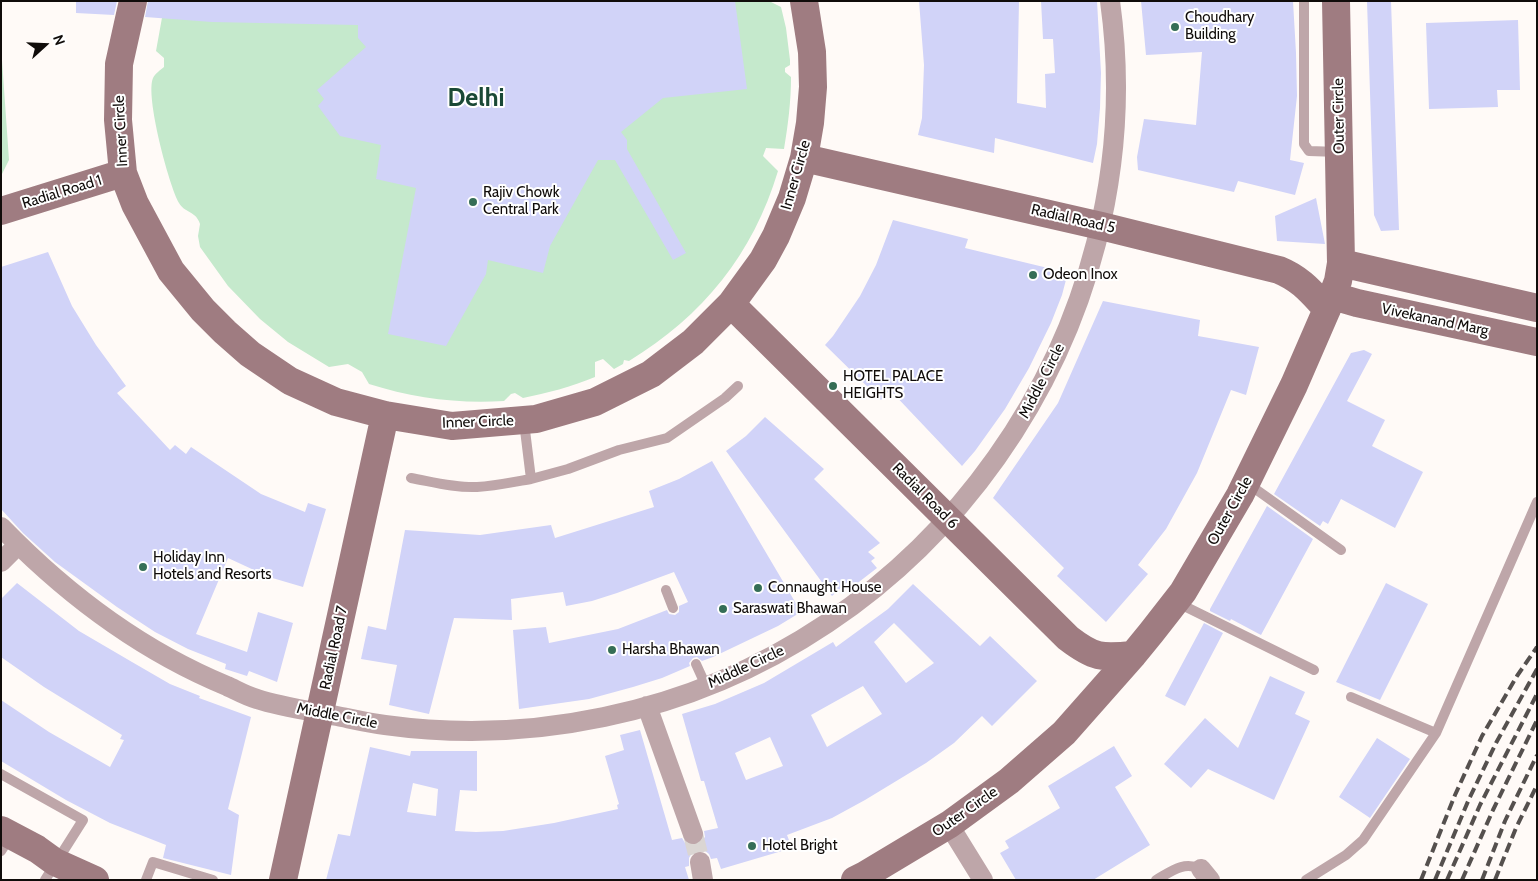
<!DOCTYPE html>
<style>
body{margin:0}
#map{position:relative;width:1538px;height:881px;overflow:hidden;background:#fffaf7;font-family:Cabin,sans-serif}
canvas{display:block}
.frame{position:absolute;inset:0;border:2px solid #100c0a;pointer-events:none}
.north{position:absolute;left:20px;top:20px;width:50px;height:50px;-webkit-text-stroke:4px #fff;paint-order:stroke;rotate:70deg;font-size:14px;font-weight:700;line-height:20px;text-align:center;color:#100c0a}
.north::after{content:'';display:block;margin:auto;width:18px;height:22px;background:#100c0a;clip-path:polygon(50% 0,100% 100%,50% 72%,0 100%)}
</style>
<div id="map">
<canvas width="1538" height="881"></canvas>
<div class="frame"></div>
<div class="north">N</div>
</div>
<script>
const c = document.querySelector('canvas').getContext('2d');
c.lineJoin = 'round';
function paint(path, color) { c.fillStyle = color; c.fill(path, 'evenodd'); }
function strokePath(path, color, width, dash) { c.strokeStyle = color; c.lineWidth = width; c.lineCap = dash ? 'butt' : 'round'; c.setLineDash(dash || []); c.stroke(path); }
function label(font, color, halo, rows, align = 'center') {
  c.font = font + ' Cabin,sans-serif'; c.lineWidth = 4; c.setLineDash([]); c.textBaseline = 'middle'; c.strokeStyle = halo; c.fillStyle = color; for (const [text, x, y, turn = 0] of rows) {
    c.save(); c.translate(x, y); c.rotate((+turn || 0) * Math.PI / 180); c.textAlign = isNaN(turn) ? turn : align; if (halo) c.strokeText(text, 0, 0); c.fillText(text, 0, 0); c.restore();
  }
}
paint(new Path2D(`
 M165 1H769L781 7 786 28 790 60V65L785 68V72L791 77C791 102 788 125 784 149L766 148 763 156 778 171C753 254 703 316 629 361L624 360 623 364 614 369 603 359 595 362V377C571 387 547 393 523 398L515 393 511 394 504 401C458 404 413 398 369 384L362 372 348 364 329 367 288 342 260 319 228 286 200 247 198 236 200 224C199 221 197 217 194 215 189 211 182 209 179 203 169 185 145 96 153 78 155 74 160 70 164 67V58L156 51Z
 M1 46 9 160 1 176Z`), '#c5e9cc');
paint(new Path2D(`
 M76 1H117L114 15 76 13Z
 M148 1H735L747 89 663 98 621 132 627 140V149L686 253 673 260 615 160H598L550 246 543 273 488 260 486 274 446 346 388 334 416 188 376 179 381 145 340 136 318 106 324 99 317 90 366 47 358 38V25L212 22 145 17Z
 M919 1H1019L1017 103 1046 108 1045 74 1055 73 1053 39H1043L1041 1H1097L1101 73 1100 108 1097 144 1093 163 995 138 994 153 918 135 922 118 924 65Z
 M1141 1H1293L1296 53 1297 96 1290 160 1304 163 1295 195 1238 181 1234 192 1138 170 1137 157 1144 119 1196 125 1202 52 1146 55Z
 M1367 1H1391L1399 230 1381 231 1374 215Z
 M1518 20 1520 90H1497L1498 107 1429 109 1426 23Z
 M1316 198 1325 244 1277 241 1275 216Z
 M893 220 968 239 965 248 1052 269 1051 272 1067 276 1062 295 1051 323 1029 368 1005 409 975 451 962 466 890 390 881 400 825 345 833 336 860 296 876 265Z
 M48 252 72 306 96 345 126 386 117 393 170 450 175 445 186 454 191 447 261 494 305 512 308 503 326 509 303 587 269 577 228 558 196 634 247 652 258 612 293 623 277 682 249 671 247 676 225 669 226 664 188 649 155 632 117 607 55 562 23 533 1 509V267Z
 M1103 301 1200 320 1198 336 1259 347 1246 395 1231 390 1197 473 1166 529 1138 565 1148 574 1106 622 1057 576 1064 568 993 498 1058 403Z
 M1364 350 1372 354 1347 401 1385 420 1372 446 1423 472 1395 528 1341 499 1328 524 1323 521 1320 526 1274 494 1351 353Z
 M765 417 824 469 814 479 880 543 868 552 875 558 871 561 877 568 855 585 850 580 832 596 726 451 746 436Z
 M712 461 801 612 778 626 713 657 702 661 697 657 693 658 689 663 690 666 662 678 633 687 589 699 519 709 513 630 546 627 549 643 618 629 667 610 669 614 675 615 679 612V606L688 602 674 572 617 593 592 601 566 606 563 592 511 599 512 620 454 618 429 714 389 705 397 665 361 659 368 626 386 630 405 530 480 535 551 525 555 538 654 507 649 491 679 479Z
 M1267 506 1313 539 1261 635 1231 619 1230 621 1210 611V609Z
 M17 583 79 631 132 662 170 684 200 696 199 698 251 717 228 809 239 815 231 875 163 858 166 845 110 823 66 800 1 761V700L49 732 110 767 124 740 120 739 122 735 44 687 1 657V599Z
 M1386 583 1428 604 1380 700 1336 682Z
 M913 584 980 646 990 636 1037 681 992 726 982 716 954 743 926 763 865 800 832 818 787 835 792 848 721 869 717 858 711 859 709 854 705 851 698 850 692 853 689 858V866L685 867 689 880H326L338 834 350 836 370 747 410 756 411 751H477V791L460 790 455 831 476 832 503 831 554 823 618 809 617 805 619 804 605 756 624 750 620 735 640 730 672 840 682 838 685 843 690 846 697 845 702 841 705 837 704 831 718 828 704 781H701L682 714 715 704 764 683 833 642 836 647 888 609ZM894 623 934 663 906 683 874 642ZM863 686 882 714 827 747 811 715ZM770 737 783 766 746 780 735 753ZM413 783 438 789 436 816 407 812Z
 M1204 623 1223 633 1185 706 1165 696Z
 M1270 676 1305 692 1295 714 1310 721 1274 800 1208 769 1191 788 1164 764 1205 718 1238 748Z
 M1377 738 1410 759 1370 818 1339 797Z
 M1114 746 1132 776 1115 787 1150 845 1093 880H1016L1000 853 1009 848 1005 841 1060 808 1048 786Z`), '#d1d3f8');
strokePath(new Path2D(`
 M693 834 700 862`), '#dbd6d3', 20, [20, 10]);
strokePath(new Path2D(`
 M1304 1V144L1309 151 1339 152
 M524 422 531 479 568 469 619 450 667 438 725 398 738 386
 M411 478C433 482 455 488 477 487 495 486 513 482 531 479
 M1247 483 1341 550
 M666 590 673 608
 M1176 602 1314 670
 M696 664 706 686
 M1351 697 1436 733
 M1 774 83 820 45 880
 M1 851 10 837
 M146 880 153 862 213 880
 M1156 880C1172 871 1183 861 1201 869
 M1306 880 1346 855 1363 840 1436 733 1537 502`), '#bea6a9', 10);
strokePath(new Path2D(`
 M1 527C65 593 142 651 227 686 236 690 246 696 257 699 281 707 311 711 337 716 352 719 369 723 385 725 457 735 533 732 604 717 930 650 1156 331 1110 1
 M1 562 18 545
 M647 706 693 834
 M949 825 983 880
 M700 862 703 880
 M1201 869 1210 880`), '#bea6a9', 20);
strokePath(new Path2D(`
 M133 1 119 64 118 120 123 173 135 204 171 271 203 310 225 332 250 354 290 381 336 402 385 415 452 426 536 419 595 402 651 374 693 342 731 304 763 260 776 236 792 198 804 158 810 123 813 87 812 52 804 1
 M804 158 1101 226 1279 270C1301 279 1311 292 1327 309
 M1 211 123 173
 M1341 263 1537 308
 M1333 296 1357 303 1537 342
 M731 304 1068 638C1094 658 1101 658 1133 655
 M1 830 37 849 55 862 95 880
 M283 880 385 415
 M855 880 865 875 950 824 1009 781 1064 733 1133 655 1151 633 1183 592 1240 495 1294 385 1327 309 1338 281 1341 263 1336 1`), '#9f7c81', 28);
strokePath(new Path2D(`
 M1421 880 1455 795 1482 736 1517 676 1537 647
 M1435 880 1469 799 1496 743 1537 669
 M1447 880 1480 805 1537 694
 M1462 880 1493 810 1537 720
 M1482 880 1505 821 1537 755
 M1495 880 1516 828 1537 785`), '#55504e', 4, [10, 5]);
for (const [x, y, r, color] of [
 [1175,27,5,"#356e56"],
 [473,202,5,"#356e56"],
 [1033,275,5,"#356e56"],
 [833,386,5,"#356e56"],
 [143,567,5,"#356e56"],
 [758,588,5,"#356e56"],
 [723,609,5,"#356e56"],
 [612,650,5,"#356e56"],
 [752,846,5,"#356e56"]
]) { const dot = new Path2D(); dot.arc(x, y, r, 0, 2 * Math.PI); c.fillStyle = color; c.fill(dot); strokePath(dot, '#fff', 2); }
label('15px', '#100c0a', '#fff', [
 ["Choudhary",1185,18],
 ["Building",1185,35],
 ["Rajiv Chowk",483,193],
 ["Central Park",483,210],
 ["Odeon Inox",1043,275],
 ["HOTEL PALACE",843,377],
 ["HEIGHTS",843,394],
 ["Holiday Inn",153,558],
 ["Hotels and Resorts",153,575],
 ["Connaught House",768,588],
 ["Saraswati Bhawan",733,609],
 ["Harsha Bhawan",622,650],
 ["Hotel Bright",762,846]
], 'left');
label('15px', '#100c0a', '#fff', [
 ["Outer Circle",1339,116,-91],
 ["Inner Circle",121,131,-93],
 ["Inner Circle",796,175,-74],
 ["Radial Road 1",62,192,-17],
 ["Radial Road 5",1073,219,13],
 ["Vivekanand Marg",1435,320,12],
 ["Middle Circle",1042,381,-63],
 ["Inner Circle",478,422,-2],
 ["Radial Road 6",925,496,45],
 ["Outer Circle",1230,511,-61],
 ["Radial Road 7",334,648,-78],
 ["Middle Circle",746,667,-25],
 ["Middle Circle",337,716,11],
 ["Outer Circle",965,812,-35]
]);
label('bold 25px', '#1a4936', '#fff', [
 ["Delhi",476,99]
]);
</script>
